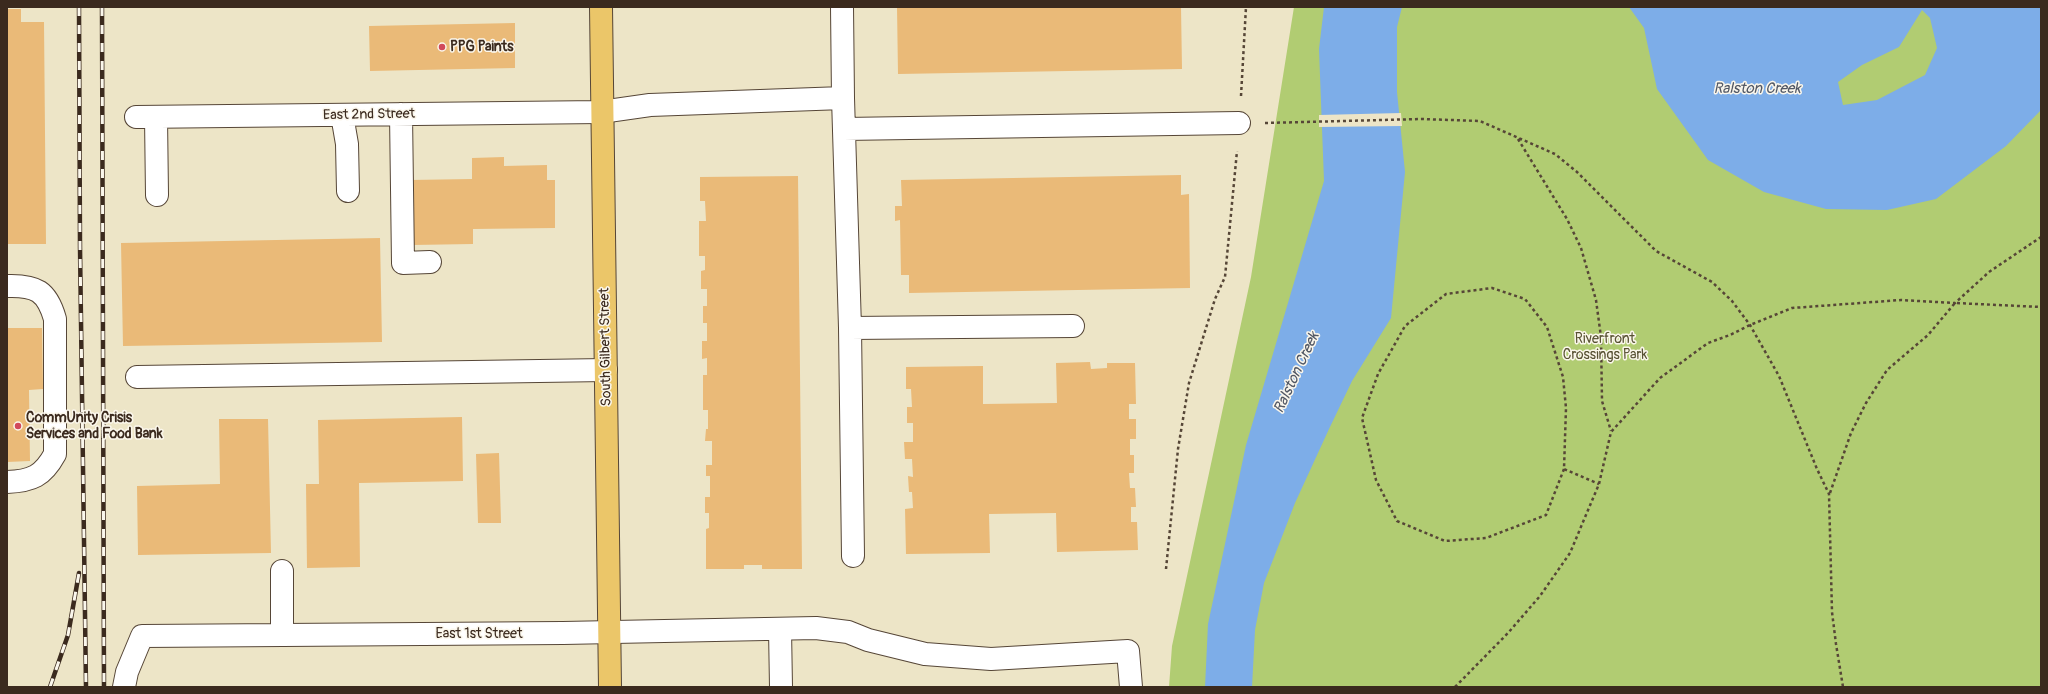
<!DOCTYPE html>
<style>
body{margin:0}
#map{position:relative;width:2048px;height:694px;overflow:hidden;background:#ede5c7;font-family:Pangolin,sans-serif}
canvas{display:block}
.frame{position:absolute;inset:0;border:8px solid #3b2a1e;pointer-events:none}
</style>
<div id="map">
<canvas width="2048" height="694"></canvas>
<div class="frame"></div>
</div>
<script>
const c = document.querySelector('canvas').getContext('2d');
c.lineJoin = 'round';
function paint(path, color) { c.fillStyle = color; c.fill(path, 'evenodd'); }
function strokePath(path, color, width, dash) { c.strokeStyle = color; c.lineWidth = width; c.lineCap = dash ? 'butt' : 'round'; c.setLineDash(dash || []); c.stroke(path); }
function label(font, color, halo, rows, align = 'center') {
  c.font = font + ' Pangolin,sans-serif'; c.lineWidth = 3; c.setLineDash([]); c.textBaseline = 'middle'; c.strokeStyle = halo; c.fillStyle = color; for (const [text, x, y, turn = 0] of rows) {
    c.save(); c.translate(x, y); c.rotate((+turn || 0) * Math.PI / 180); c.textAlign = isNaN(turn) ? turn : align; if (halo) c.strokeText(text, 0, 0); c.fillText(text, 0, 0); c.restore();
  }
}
paint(new Path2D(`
 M1294 7H2041V687H1169L1172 646 1251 277Z`), '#b1cc72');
paint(new Path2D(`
 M1324 7H1402L1397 27V92L1405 172 1391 318 1352 381 1329 429 1295 503 1264 583 1255 630 1252 687H1205L1208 624 1246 445 1324 181 1319 49Z
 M1629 7H2041V110L2006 146 1936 199 1887 210 1826 209 1764 192 1708 160 1657 89 1644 28ZM1922 10 1930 18 1937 48 1925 75 1877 100 1843 105 1838 82 1862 65 1899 47Z`), '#7dade8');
paint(new Path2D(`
 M1401 113 1402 126 1319 127V115Z`), '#ede5c7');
paint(new Path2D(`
 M897 7H1181L1182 69 898 74Z
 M7 9H21V22H44L46 244H7Z
 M515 23V68L370 71 369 26Z
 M504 157V166L547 165V180H555V228L473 229V244L412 245 410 180 472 179V158Z
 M1181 175V195L1189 194 1190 288 909 293V275H901L900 220 895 221V206H902L901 180Z
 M798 176 802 569H762V565H744V569H706V529L709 528V513H705V497H710V476H706V465H712V441H705L706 429H708V410H703V375H707V358L702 359V341H707V323H703V306H707V289H701V271L705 270V256H699V221H706L705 201H700V177Z
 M380 238 382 342 123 346 121 243Z
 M7 328H42L43 389 29 390 30 461 7 462Z
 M1090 362 1091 369 1107 368V363H1135L1136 404H1129V419H1136V439H1130V455H1134V473H1129L1130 488H1135L1136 507H1131V522H1137L1138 550 1057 552 1056 513 989 514 990 553 906 554 905 509 913 508 912 492H909L908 476 913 477 912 459H905L904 442H913V423H907V407H912L911 389H906V367L983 366V404L1057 403 1056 363Z
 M462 417 463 481 359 483 360 567 307 568 306 484H319L318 420Z
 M219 419H268L271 553 138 555 137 486 220 484Z
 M499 453 501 523H478L476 454Z`), '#eaba78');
const minor = new Path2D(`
 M843 98 850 328 1073 326
 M401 114 403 263 430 262
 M342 115 347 144 348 191
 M136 117 601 112 650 105 843 98 842 7
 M156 117 157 195
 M844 129 1239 123
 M7 286C36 285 47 291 55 319V454C43 476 32 481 7 482
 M850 328 853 556
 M137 377 606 370
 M780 629 781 687
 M282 635V571
 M124 687 127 672 142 636 563 633 816 628 848 632 868 640 925 654 991 659 1128 651 1131 687`);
const major = new Path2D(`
 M601 7 610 687`);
strokePath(minor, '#564637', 24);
strokePath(major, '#564637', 24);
strokePath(new Path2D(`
 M1241 96 1246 7
 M1265 123 1421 119 1480 121 1555 154 1577 172 1656 251 1712 282 1732 301 1750 325 1779 376 1817 469 1829 494 1832 612 1836 644 1843 687
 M1518 139 1567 219 1581 248 1596 300 1601 337 1602 401 1611 431
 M1564 469 1546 515 1486 538 1445 541 1397 521 1376 480 1362 418 1378 374 1405 326 1446 294 1492 288 1525 299 1547 327 1563 377 1566 408 1564 469 1599 484
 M1830 493 1851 433 1866 403 1887 370 1928 335 1955 303 2041 307
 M1166 569 1178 449 1189 383 1215 299 1225 277 1237 151
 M1455 687 1508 633 1540 596 1570 553 1599 484 1611 432 1660 378 1708 343 1730 335 1750 325 1792 308 1901 300 1955 303 1989 272 2041 237`), '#564637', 2.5, [3, 3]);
strokePath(minor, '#fff', 22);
strokePath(major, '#ebc669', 22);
const rail = new Path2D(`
 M79 7 80 247 86 687
 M102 7 104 687
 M50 687 68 635 79 573`);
strokePath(rail, '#3b2a1e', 4.5);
strokePath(rail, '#fbf7ec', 3, [9]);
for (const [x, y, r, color] of [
 [442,47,4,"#d1495b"],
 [18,426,4,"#d1495b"]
]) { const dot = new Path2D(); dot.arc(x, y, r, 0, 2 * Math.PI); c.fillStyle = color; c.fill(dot); strokePath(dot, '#fbf7ec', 1.5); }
label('bold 14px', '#3b2a1e', '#fbf7ec', [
 ["PPG Paints",450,47],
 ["CommUnity Crisis",26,418],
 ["Services and Food Bank",26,434]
], 'left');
label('14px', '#3b2a1e', '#fbf7ec', [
 ["East 2nd Street",369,115,-1],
 ["South Gilbert Street",606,347,-91],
 ["East 1st Street",479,634]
]);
label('14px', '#585233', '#fbf7ec', [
 ["Riverfront",1605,339],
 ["Crossings Park",1605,355]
]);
label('italic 15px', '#525865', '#fbf7ec', [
 ["Ralston Creek",1757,89],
 ["Ralston Creek",1297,373,-65]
]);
</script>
